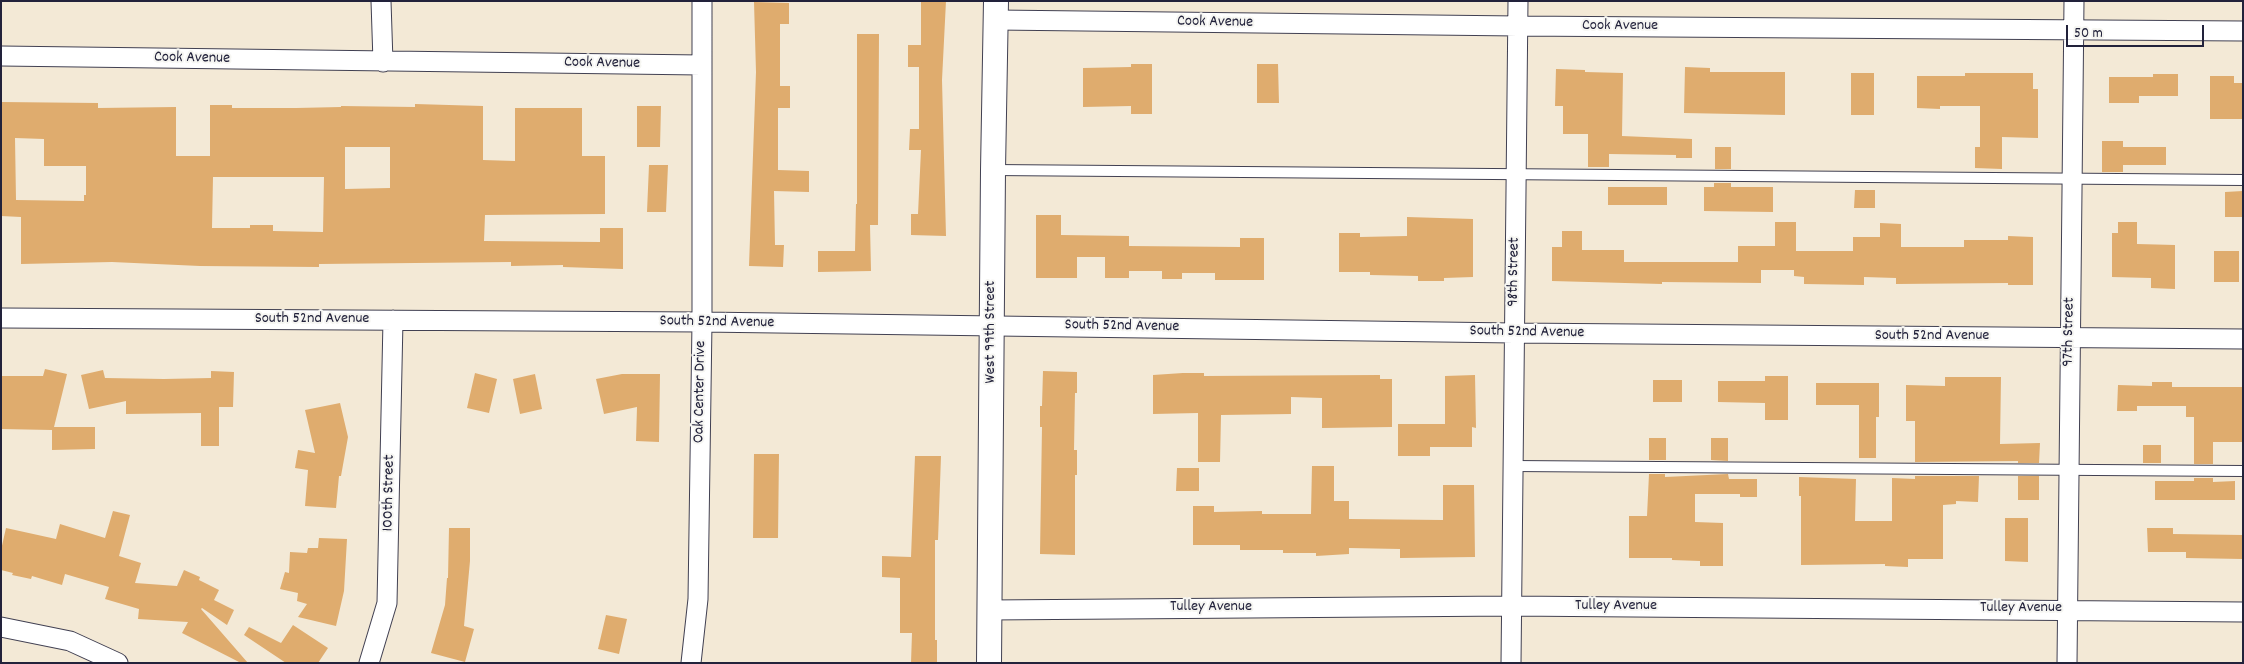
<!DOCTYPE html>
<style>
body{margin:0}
#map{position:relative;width:2244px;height:664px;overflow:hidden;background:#f3e9d6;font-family:Dekko,sans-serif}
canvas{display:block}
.frame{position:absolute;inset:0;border:2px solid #22223b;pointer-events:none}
.scale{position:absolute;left:2066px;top:25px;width:138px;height:22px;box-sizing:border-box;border:2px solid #22223b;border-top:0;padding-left:6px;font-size:15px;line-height:18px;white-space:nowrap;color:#22223b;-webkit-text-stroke:4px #f6f6f2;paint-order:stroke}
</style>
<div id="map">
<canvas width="2244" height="664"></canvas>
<div class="frame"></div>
<div class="scale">50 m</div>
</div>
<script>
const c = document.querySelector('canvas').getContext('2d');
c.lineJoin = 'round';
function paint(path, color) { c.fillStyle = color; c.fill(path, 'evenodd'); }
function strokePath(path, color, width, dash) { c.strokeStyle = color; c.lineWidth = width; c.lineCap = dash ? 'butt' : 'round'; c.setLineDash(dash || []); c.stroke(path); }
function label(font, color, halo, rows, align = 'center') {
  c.font = font + ' Dekko,sans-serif'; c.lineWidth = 4; c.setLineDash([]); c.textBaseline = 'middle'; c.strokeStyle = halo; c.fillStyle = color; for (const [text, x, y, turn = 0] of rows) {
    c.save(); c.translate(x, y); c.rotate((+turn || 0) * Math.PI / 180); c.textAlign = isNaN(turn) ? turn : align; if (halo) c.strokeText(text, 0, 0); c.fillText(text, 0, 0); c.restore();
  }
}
paint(new Path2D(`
 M921 1H946L942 80 946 236 911 235V214H918L921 150H909L910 129H919V67H908V45H921Z
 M754 2 789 3V24H780V86H790V108H778V170L809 171V192L774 191 775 245H784L783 267 749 266 756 72Z
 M857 34H879L878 225H870L871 271 818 272V251H855L856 204H857Z
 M1131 64H1152V114H1131V106L1083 107V68L1131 67Z
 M1257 64H1278L1279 103H1257Z
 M1685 67 1710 68V72H1785V115L1684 113Z
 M1556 69 1585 70V72L1623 73 1622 136 1692 139V158H1676V155L1609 154V167H1588V134H1563V106H1555Z
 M1851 73H1874V115H1851Z
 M1965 73H2033V89H2038V138L2002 137V169L1975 168V147H1980V106H1940V109L1917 108V76H1965Z
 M2153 74H2178V96H2139V103H2109V77H2153Z
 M2210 76H2234V83H2243V119H2210Z
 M1 102 98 103V108L176 107V156H210V105H232V108H296L341 107V106L415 107V104L483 106V160L515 161V108H582V156H605V214L485 215 484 241 600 242V228H623V269L563 267V265L511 266V262L319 264V267L200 266 112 262 21 264V217L1 216ZM15 138 44 139V166H86V195H84V201L16 200ZM345 147H390V188L345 189ZM213 177H324L323 232 273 231V225H250V228H212Z
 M637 106H661L660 147H637Z
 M2102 141H2123V147H2166V165H2123V172H2102Z
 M1715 147H1731V169H1715Z
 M649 165H668L666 212H647Z
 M1714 183H1731V187H1773V212L1704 211V187H1714Z
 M1608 187H1667V205H1608Z
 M1855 190H1875V208H1854Z
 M2243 191V217H2225V192Z
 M1036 215H1061V235L1129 236V246L1240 247V238H1264V280H1215V273H1182V279H1162V271H1129V278H1105V257H1077V278H1036Z
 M1407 217 1473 219V277L1444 278V281H1418V276L1370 275V272H1339V233H1360V237L1407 236Z
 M1775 222H1796V251H1853V237H1880V223L1901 224V247H1964V240H2008V236L2033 237V285H2008V283L1896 284V278L1864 277V285L1804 284V277L1794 276V270H1761V283L1662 282V284L1552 281V247H1562V231H1582V250H1624V262H1738V246H1775Z
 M2118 222H2137V244L2175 245V289L2151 288V278L2112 277V233H2118Z
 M2214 251H2239V282H2214Z
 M45 369 67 374 54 427H95V449L52 450V430L1 429V376H43Z
 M103 370 105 378 164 379 211 378V371L234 372 233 407H219V446H201V413L126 414V401L89 409 81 375Z
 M1043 371 1077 372V393H1075L1074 450H1077V475H1075V555L1040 554 1042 427H1040V406H1042Z
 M475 373 497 379 489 413 467 408Z
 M1183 373H1204V376L1380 375V379H1392V427L1322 428V398L1291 397V414L1221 415 1220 462H1198V413L1153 414V375Z
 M535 374 542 409 520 414 513 379Z
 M622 374H660L659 442 636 441 637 407 604 414 596 379Z
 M1475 375 1476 428 1472 427V447H1430V456H1398V424H1445V376Z
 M1765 376H1788V420H1765V403L1718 402V381H1765Z
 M1945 377H2001L2000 444 2040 443 2039 463H2018V461L1915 462V421H1906V385L1945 386Z
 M1653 380H1682V402H1653Z
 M2152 382H2172V387H2243V442H2213V464H2194V417H2186V406H2137V411H2117L2118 385 2152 386Z
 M1816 383H1879V417H1876V458H1859V405H1816Z
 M340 403 348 437 341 476H339L336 508 305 506 308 470 295 468 298 450 315 453 305 410Z
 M1649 438H1666V460H1649Z
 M1711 438H1728V461L1711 460Z
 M2143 445H2161V463H2143Z
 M754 454H779L778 538H753Z
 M915 456H941L938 540H935V640H937V663H911L912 633H900V578L882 577V556L911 557Z
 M1312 466H1334V501H1349V519L1443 520V485H1474L1475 557 1400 558V549L1349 548V554L1316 556V553H1283V550H1240V545H1193V506H1214V512L1262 511V514H1311Z
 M1177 468H1199V491H1176Z
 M1649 474H1665V477L1728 474 1729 479H1757V497H1740V494H1695V522L1723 523V566H1700V561L1672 560V558H1629V516H1647Z
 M1915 476H1979L1978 502 1956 501V504L1943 505V559H1908V567L1885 566V564L1801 565V496H1799V477L1856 479 1855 521H1892V478L1915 479Z
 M2018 476H2039V500H2018Z
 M2194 478H2213V482L2235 481V500H2155V481H2194Z
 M113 511 130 515 119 556 141 563 135 583 177 586 184 570 200 577 199 580 219 590 214 600 234 610 227 625 202 608 201 609 248 663H241L182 633 188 622 138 619 139 609 105 599 109 587 65 574 62 585 32 576 31 579 12 575 13 573 1 570V550L6 528 56 539 60 524 105 538Z
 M2005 518H2028V562L2005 561Z
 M449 528H470V561L464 626 474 629 465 662 431 653 445 605 447 578H448Z
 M2147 528H2173V534L2243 535V559L2186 558V552H2148Z
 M319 538 347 539 344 591 336 626 298 617 307 604 297 601 298 593 280 589 285 572 289 573 290 552 307 553 308 548H318Z
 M606 615 627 619 619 654 598 649Z
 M293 625 328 648 318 663H286L244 635 249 627 281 643Z`), '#dfac6e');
const service = new Path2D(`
 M993 170 2243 180
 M1513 466 2243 471`);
const minor = new Path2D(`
 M381 1 383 62
 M996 20 1518 26 2243 31
 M1 56 701 65
 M1 318 702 322 1514 333 2243 339
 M989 610 1511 606 2243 612
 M1 627 70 641 118 663
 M369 663 387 603 393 320
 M691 663 698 599 702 322V1
 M1511 663 1518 1
 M2067 663 2074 1`);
const tertiary = new Path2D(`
 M989 663 993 170 996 1`);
strokePath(service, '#414052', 12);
strokePath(minor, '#414052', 21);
strokePath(tertiary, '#414052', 26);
strokePath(service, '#fff', 10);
strokePath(minor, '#fff', 19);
strokePath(tertiary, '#fff', 24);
label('16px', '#22223b', '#f6f6f2', [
 ["Cook Avenue",1215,23,1],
 ["Cook Avenue",1620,27],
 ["Cook Avenue",192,59,1],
 ["Cook Avenue",602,64,1],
 ["98th Street",1515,272,-89],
 ["South 52nd Avenue",312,320],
 ["South 52nd Avenue",717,323,1],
 ["South 52nd Avenue",1122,327,1],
 ["West 99th Street",992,332,-90],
 ["97th Street",2070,332,-89],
 ["South 52nd Avenue",1527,333,1],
 ["South 52nd Avenue",1932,337],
 ["Oak Center Drive",701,392,-89],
 ["100th Street",390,493,-89],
 ["Tulley Avenue",1616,607],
 ["Tulley Avenue",1211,608],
 ["Tulley Avenue",2021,609]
]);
</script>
